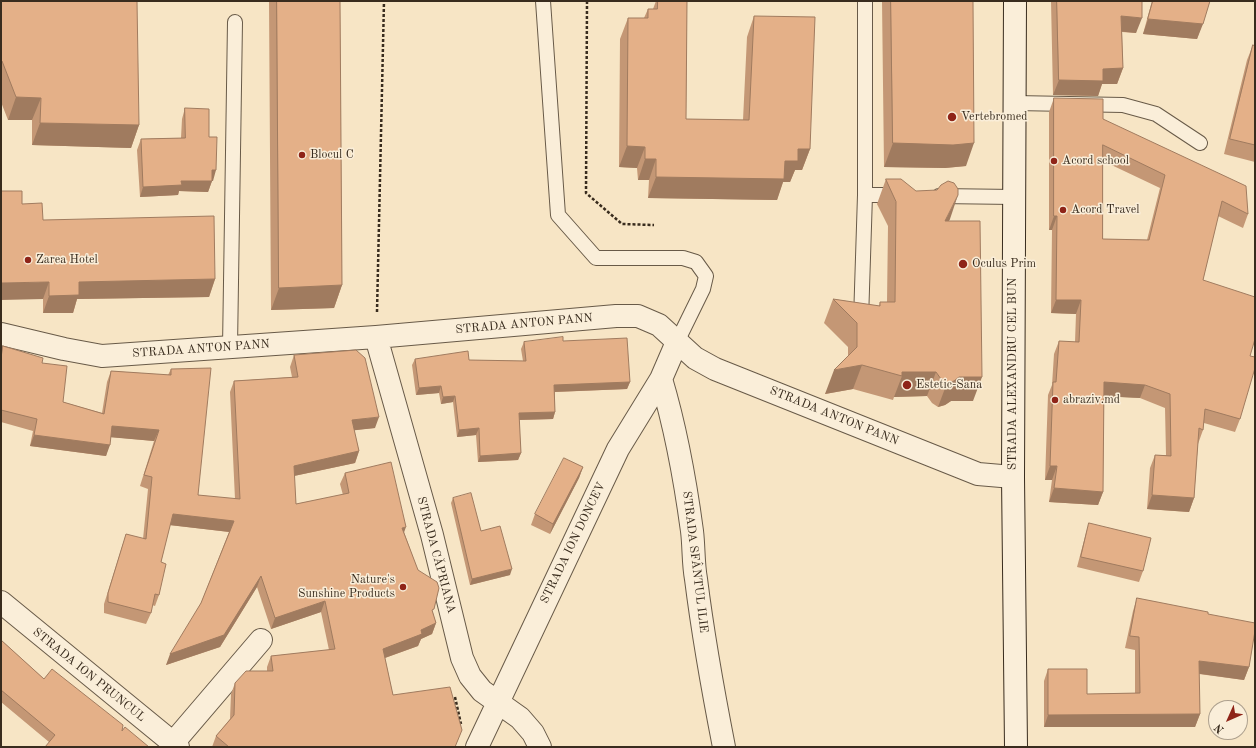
<!DOCTYPE html>
<meta charset="utf-8">
<style>
body{margin:0}
#map{position:relative;width:1256px;height:748px;overflow:hidden;background:#f7e5c5;font-family:"Old Standard TT",serif}
canvas{display:block}
.frame{position:absolute;inset:0;border:2px solid #392c1e;pointer-events:none}
.north{position:absolute;left:1208px;top:700px;width:40px;height:40px;box-sizing:border-box;background:#faeed9;border:1px solid #ada08e;border-radius:50%;rotate:225deg;font-size:11px;font-weight:700;line-height:16px;text-align:center;color:#392c1e}
.north::after{content:'';display:block;margin:auto;width:14px;height:18px;background:#8f2418;clip-path:polygon(50% 0,100% 100%,50% 72%,0 100%)}
</style>
<div id="map">
<canvas width="1256" height="748"></canvas>
<div class="frame"></div>
<div class="north">N</div>
</div>
<script>
const c = document.querySelector('canvas').getContext('2d');
c.lineJoin = 'round';
function strokePath(path, color, width, dash) { c.strokeStyle = color; c.lineWidth = width; c.lineCap = dash ? 'butt' : 'round'; c.setLineDash(dash || []); c.stroke(path); }
function paint(path, color) { c.fillStyle = color; c.fill(path, 'evenodd'); }
function label(font, color, halo, rows, align = 'center') {
  c.font = font + ' "Old Standard TT",serif'; c.lineWidth = 3; c.setLineDash([]); c.textBaseline = 'middle'; c.strokeStyle = halo; c.fillStyle = color; for (const [text, x, y, turn = 0] of rows) {
    c.save(); c.translate(x, y); c.rotate((+turn || 0) * Math.PI / 180); c.textAlign = isNaN(turn) ? turn : align; if (halo) c.strokeText(text, 0, 0); c.fillText(text, 0, 0); c.restore();
  }
}
const lane = new Path2D(`
 M543 1 558 215 596 258H683L696 262 706 276 703 289 677 342
 M1015 103 1123 105 1156 114 1200 143
 M865 195H898
 M939 196 1014 197
 M861 320 865 195V1
 M230 347 235 22`);
const street = new Path2D(`
 M1 334 64 349 102 356 376 337 616 316H638L659 325 695 358 715 369 978 474 1013 477
 M376 337 432 535 462 658 470 676 482 691 520 718 533 733 540 747
 M661 379C676 429 685 479 692 531 694 547 693 563 696 579 703 635 713 691 724 747
 M1 602 178 747
 M173 743 261 640
 M477 747 618 449 661 379 677 342`);
const secondary = new Path2D(`
 M1015 1 1013 477 1016 747`);
strokePath(lane, '#685a48', 16);
strokePath(street, '#685a48', 24);
strokePath(secondary, '#392c1e', 24);
strokePath(new Path2D(`
 M587 1 586 193 622 224 654 225
 M377 312 384 1
 M455 697 461 724`), '#392c1e', 2.5, [3, 2]);
strokePath(lane, '#faeed9', 14);
strokePath(street, '#faeed9', 22);
strokePath(secondary, '#faeed9', 22);
paint(new Path2D(`
 M1 1 139 125 131 148 32 145V120H8L1 102Z
 M269 1H340L342 285 334 308 271 310Z
 M656 1H687L686 119 743 120 747 37 754 16 810 149 802 170H795L790 182H783L777 200 648 198 649 180H638L637 168 619 167 620 39 628 18H644L648 9H653Z
 M882 1H973L966 166 945 168 884 167Z
 M1051 1H1142L1136 33 1122 32 1123 68 1117 84H1102L1098 96 1053 95Z
 M1152 1H1210L1197 39 1143 34Z
 M1253 45 1255 46V162L1224 154 1247 60Z
 M1054 98 1103 119 1248 214 1243 228 1218 216 1203 280 1250 356 1240 419 1235 432 1204 423 1203 430 1198 444V443L1194 498 1189 512 1147 509 1150 468 1155 455H1166L1165 408 1140 398 1104 396 1103 492 1098 505 1049 502 1052 480H1045L1048 395 1052 385 1054 354 1059 341 1075 342 1076 314 1051 313 1052 230H1049V112ZM1103 161 1160 188 1147 240 1103 239Z
 M185 108 209 137 213 181H212L208 192 179 191 178 195 140 197 137 150 141 139 181 138 182 119Z
 M886 179 950 219 948 221 973 401H951L945 405 938 407 932 403 927 396 894 397 893 400 853 389 825 394 848 356V347L824 323 833 299 879 306 880 302H887L888 226 877 204Z
 M22 204 43 220 215 279 209 297 77 299 73 313H43V299Z
 M563 341 630 382 627 389 555 392V412L553 419 519 420 521 453 518 460 478 462 476 435 457 437 453 402 441 404 439 393 416 395 412 365 415 359 523 361 521 349 524 342Z
 M3 346 42 363 63 402 102 413 107 382 111 371 168 375 171 369 198 495 235 499 230 392 234 381 292 377 290 367 294 355 375 428 354 430 359 451 355 463 294 476 296 504 343 495 340 484 345 473 404 532 433 613 436 623 432 634 421 639 418 646 385 658 393 695 462 730 455 747H212L216 736 230 719 231 694 235 683 267 671V667L271 656 329 650 321 612 271 629 257 587 220 647 166 665 201 603 229 532 170 525 161 562 159 595 155 606 152 605 151 613 146 624 104 613V604L126 534 143 539 148 489 140 486 154 441 111 437 106 456 30 446 33 431 1 422V352Z
 M583 467 579 478 550 534 531 525 535 514Z
 M453 498 481 531 510 575 470 585 451 503Z
 M1089 523 1143 571 1139 582 1077 567 1086 533Z
 M1137 598 1208 614 1249 667 1244 680 1199 674 1200 714 1195 727H1044V681L1048 669 1087 694 1135 693V650L1125 648 1133 611Z
 M1 640 44 679 122 731 49 742 1 702Z`), '#c49775');
paint(new Path2D(`
 M1121 16 1142 18 1136 33 1116 31Z
 M1148 19 1203 24 1197 39 1143 34Z
 M1123 68 1117 84H1102L1098 96 1053 95 1059 80 1103 69Z
 M16 97 41 98 32 120H8Z
 M40 123 139 125 131 148 32 145Z
 M893 143H974L966 166 945 168 884 167Z
 M627 146 645 147 637 168 619 167Z
 M798 149H810L802 170H795L790 182H783L777 200 648 198 656 177Z
 M645 159H656L649 180H638Z
 M212 170H216L213 181H208Z
 M181 181H212L208 192 179 191 178 195 140 197 143 187Z
 M958 195 950 219 936 246 945 221Z
 M1054 216H1057L1052 230H1049Z
 M215 279 209 297 77 299 73 313H43L49 296 79 282Z
 M49 282 43 299 1 300V283Z
 M342 285 334 308 271 310 279 288Z
 M1056 300H1081L1076 314 1051 313Z
 M862 365 853 389 825 394 834 370Z
 M902 372H936L927 396 894 397 902 376Z
 M959 377H982L973 401H951L945 405 938 407 947 383Z
 M630 382 627 389 552 392 554 385Z
 M1104 382 1145 385 1140 398 1099 396Z
 M441 386 439 393 416 395 419 388Z
 M455 396 453 402 441 404 443 397Z
 M555 412 553 419 516 420 519 413Z
 M379 417 375 428 348 431 352 420Z
 M112 426 159 430 154 441 108 437Z
 M479 428 476 435 457 437 459 430Z
 M34 435 110 445 106 456 30 446Z
 M359 451 355 463 289 477 294 466Z
 M521 453 518 460 478 462 480 456Z
 M1050 466H1057L1052 480H1045Z
 M583 467 579 478 550 534 553 524Z
 M1054 488 1103 492 1098 505 1049 502Z
 M1152 495 1194 498 1189 512 1147 509Z
 M173 514 234 521 230 532 169 525Z
 M406 527 402 538V528Z
 M512 569 510 575 470 585 472 579Z
 M261 576 257 587 220 647 166 665 170 654Z
 M325 601 321 612 271 629 275 618Z
 M436 623 432 634 421 639 418 646 379 660 383 649 421 630Z
 M1199 661 1249 667 1244 680 1194 673Z
 M1200 714 1195 727H1044L1048 715Z`), '#a07b5f');
const building = new Path2D(`
 M1 1H137L139 125 40 123 41 98 16 97 2 61H1Z
 M277 1H340L342 285 279 288Z
 M658 1H687L686 119 749 120 754 16 815 17 810 149H798V161H785L784 179 656 177V159H645V147L627 146 628 18H648V9H657Z
 M891 1H973L974 143 953 145 893 143Z
 M1057 1H1142V18L1121 16 1123 68 1103 69V81L1059 80Z
 M1153 1H1210L1203 24 1148 19Z
 M1253 45 1255 46V145L1230 139Z
 M1054 98 1103 99V119L1246 186 1248 214 1222 201 1203 280 1255 297V339L1250 356 1255 357V368L1240 419 1205 409 1203 430 1199 428 1194 498 1152 495 1155 455 1171 456 1170 394 1145 385 1104 382 1103 492 1054 488 1057 466H1050L1053 382H1056L1059 341 1079 342 1081 300H1056L1057 216H1054ZM1103 145 1165 175 1149 240 1103 239Z
 M185 108 209 109V137H217L216 170H212V181H181L182 185 143 187 141 139 185 138Z
 M886 179H901L916 191 937 190 941 185 948 181 954 183 958 189V195L945 221H980L982 377H959L954 381 947 383 941 379 936 372H902V376L862 365 834 370 857 347V323L833 299 880 306V302H895L896 202Z
 M1 191H22V204L42 203 43 220 214 216 215 279 79 282V295L49 296V282L1 283Z
 M563 337V341L627 338 630 382 554 385 555 412 519 413 521 453 480 456 479 428 459 430 455 396 443 397 441 386 419 388 415 359 468 351 469 360 526 361 524 342Z
 M3 346 43 358 42 363 67 366 63 402 104 414 111 371 171 375V369L211 368 198 495 240 499 234 381 298 377 294 355 356 350 365 358 379 417 352 420 359 451 294 466 296 504 349 493 345 473 391 462 406 527 402 528 418 570 437 582 439 588 434 609 432 610 436 623 421 630 422 634 383 649 393 695 450 687 462 730 455 747H229L216 736 234 715 235 683 246 671H273L271 656 335 649 325 601 275 618 261 576 224 635 170 654 201 603 234 521 173 514 161 562 166 564 159 595 155 594 151 613 108 602V593L126 534 146 539 152 477 144 475 159 430 112 426 110 445 34 435 37 419 1 410V359Z
 M564 458 583 467 553 524 535 514Z
 M471 493 481 531 500 526 512 569 472 579 453 498Z
 M1089 523 1151 538 1143 571 1081 557Z
 M1137 598 1208 612V614L1255 623V631L1249 667 1199 661 1200 714 1048 715V669H1087V694L1140 693 1139 637 1130 636Z
 M1 640 44 679 52 669 123 725 122 731 125 727 149 747H45L55 735 1 690Z`);
paint(building, '#e4b088');
strokePath(building, '#a07b5f', 1);
for (const [x, y, r, color] of [
 [952,117,5,"#8f2418"],
 [302,155,4,"#8f2418"],
 [1054,161,4,"#8f2418"],
 [1063,210,4,"#8f2418"],
 [28,260,4,"#8f2418"],
 [963,264,5,"#8f2418"],
 [907,385,5,"#8f2418"],
 [1055,400,4,"#8f2418"],
 [403,587,4,"#8f2418"]
]) { const dot = new Path2D(); dot.arc(x, y, r, 0, 2 * Math.PI); c.fillStyle = color; c.fill(dot); strokePath(dot, '#faeed9', 1.5); }
label('12px', '#392c1e', '#faeed9', [
 ["Vertebromed",961,117],
 ["Blocul C",310,155],
 ["Acord school",1062,161],
 ["Acord Travel",1071,210],
 ["Zarea Hotel",36,260],
 ["Oculus Prim",972,264],
 ["Estetic-Sana",916,385],
 ["abraziv.md",1063,400],
 ["Nature's",395,580,"right"],
 ["Sunshine Products",395,594,"right"]
], 'left');
label('12px', '#392c1e', '#faeed9', [
 ["STRADA ANTON PANN",524,324,-5],
 ["STRADA ANTON PANN",201,349,-4],
 ["STRADA ALEXANDRU CEL BUN",1013,374,-90],
 ["STRADA ANTON PANN",834,416,22],
 ["STRADA ION DONCEV",573,543,-64],
 ["STRADA CĂPRIANA",436,555,75],
 ["STRADA SFÂNTUL ILIE",695,562,83],
 ["STRADA ION PRUNCUL",89,675,39]
]);
</script>
